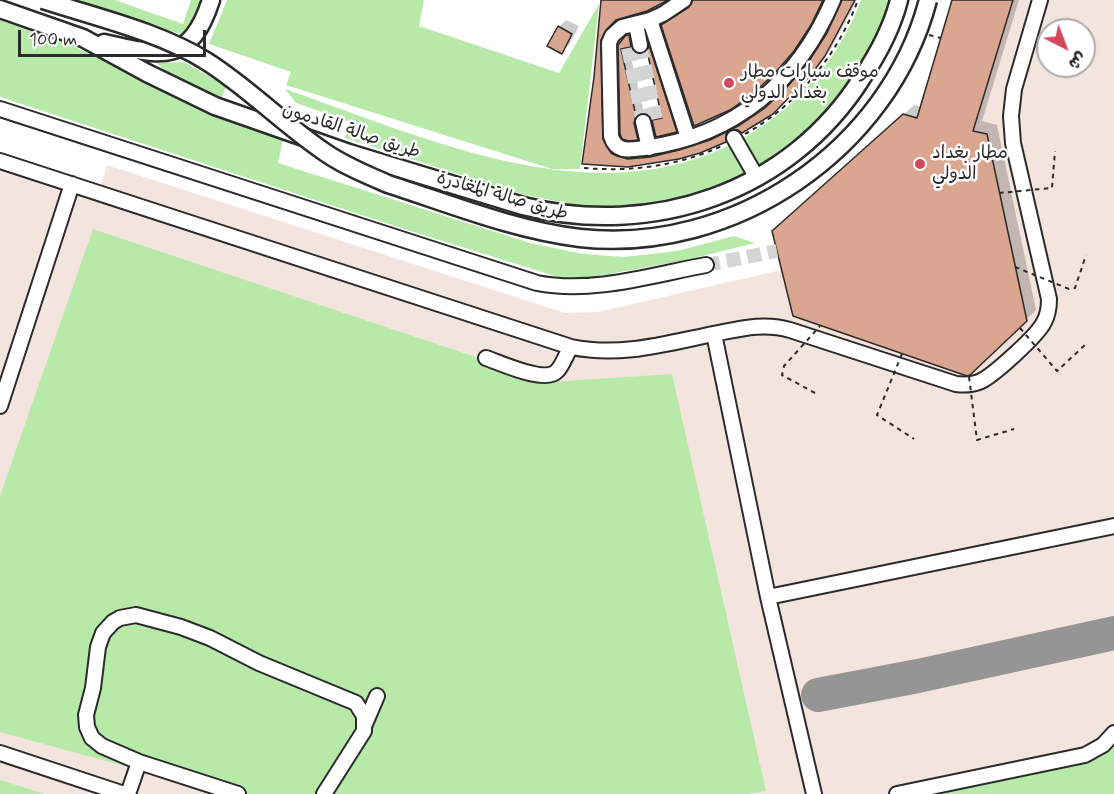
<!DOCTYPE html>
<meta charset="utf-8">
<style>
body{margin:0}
#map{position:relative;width:1114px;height:794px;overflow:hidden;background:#fff;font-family:Mynerve,"Playpen Sans Arabic",sans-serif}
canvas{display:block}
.north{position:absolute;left:1036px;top:18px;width:60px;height:60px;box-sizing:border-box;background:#fff;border:2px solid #aaa;border-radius:50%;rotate:138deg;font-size:16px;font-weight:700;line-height:24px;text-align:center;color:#2b2b2b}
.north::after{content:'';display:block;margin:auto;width:21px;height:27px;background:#d1495b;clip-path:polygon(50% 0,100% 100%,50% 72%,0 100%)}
.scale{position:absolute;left:18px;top:30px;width:188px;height:27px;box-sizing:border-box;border:3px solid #2b2b2b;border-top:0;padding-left:8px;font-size:18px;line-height:21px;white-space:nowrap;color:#2b2b2b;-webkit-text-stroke:4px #fff;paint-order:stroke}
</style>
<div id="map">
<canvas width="1114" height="794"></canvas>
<div class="north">ش</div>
<div class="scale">100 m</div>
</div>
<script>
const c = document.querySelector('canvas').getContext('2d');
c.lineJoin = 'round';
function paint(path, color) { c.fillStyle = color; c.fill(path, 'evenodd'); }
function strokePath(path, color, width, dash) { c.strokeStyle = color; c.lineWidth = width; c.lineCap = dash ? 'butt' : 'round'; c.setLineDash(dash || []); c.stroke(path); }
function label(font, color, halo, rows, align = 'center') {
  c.font = font + ' Mynerve,"Playpen Sans Arabic",sans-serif'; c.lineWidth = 5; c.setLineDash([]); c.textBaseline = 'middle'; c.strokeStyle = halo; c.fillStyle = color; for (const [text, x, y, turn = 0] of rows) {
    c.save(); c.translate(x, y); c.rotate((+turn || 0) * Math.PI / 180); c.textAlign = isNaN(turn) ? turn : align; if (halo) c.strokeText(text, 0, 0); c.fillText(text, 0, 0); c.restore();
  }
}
paint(new Path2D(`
 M952 0H1114V794H0V171L96 202 107 165 565 313 598 312 781 270 772 231 903 114 917 117ZM1048 30H1084V66H1048Z`), '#f4e4de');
paint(new Path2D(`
 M78 0H115L183 24 191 0H208L186 36Z
 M227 0H424L419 26 559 73 599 4 580 169H552L286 85 291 72 209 44Z
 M861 0H888L881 25 863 63 814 124 764 162 729 183 664 203 600 210 521 194 345 138 350 122 296 103 285 89C432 140 608 224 755 131 804 100 840 55 861 0Z
 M0 20 47 34 206 108 283 139 278 163 530 243 583 254 624 257 677 251 734 236 755 243 686 260 571 281 404 229 0 97Z
 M184 62 226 86 221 100 174 78 156 63Z
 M93 229 550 382 672 374 766 791 747 794H227L0 732V496Z
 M1114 748V794H914Z
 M0 780 45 794H0Z`), '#b7e9a9');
paint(new Path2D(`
 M602 0H663L619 17 610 24 607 35 616 143H688L720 133 749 118 775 100 791 84 810 62 828 34 843 0H857L832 47 818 67 772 113 742 132 733 128V133L725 141 678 158 584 163 595 77Z
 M695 0H825L801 42 782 64 663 25 670 18 693 4Z
 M954 0H1019L982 121 997 125 1036 310 970 374 784 222 914 105 922 107Z
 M566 20 579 26 569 45 561 52 559 27Z
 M636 29 638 38 628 46 643 108 641 115 645 131 637 138 626 139 620 45Z
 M656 40 683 123 676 131 653 120 662 113 648 51Z`), '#0003');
strokePath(new Path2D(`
 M818 695 918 676 1114 633`), '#959595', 34);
const building = new Path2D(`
 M601 0H668L647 11 616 20 606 30 601 40 603 139 611 153 617 156 628 159 650 157 679 150 710 140 740 125 765 108 788 86 809 61 827 33 842 0H855L825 56 810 76 773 114 742 133 738 130H730L726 134V142L700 153 679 159 628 167 582 164 594 77Z
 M693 0H823L811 25 794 51 775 73 754 93 730 110 694 126 661 25 689 7Z
 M952 0H1013L973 131 987 134 1027 321 970 375 967 376 793 316 772 231 903 114 917 118Z
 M558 26 572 34 562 54 547 46Z
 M626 35H629L631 47 621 49 636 116 634 123 638 140 629 141 622 139 620 134 618 45Z
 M649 45 677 132 656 137 652 120 662 118 647 51Z`);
paint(building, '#dba690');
strokePath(building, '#2b2b2b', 1.5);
strokePath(new Path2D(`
 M640 45 656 119
 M628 48 643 122
 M706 265 777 251`), '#d5d5d5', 14, [14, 7]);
const minor = new Path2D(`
 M684 0 663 14 650 20 622 27 612 36 609 43 611 136C616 153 629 150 644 148 735 136 798 82 833 0
 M650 20 688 138
 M636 24 640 45
 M0 109 537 283C592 294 652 275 706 265
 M643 122 649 148
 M734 138 757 178
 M0 161 571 347C621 357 664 344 713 334 739 329 764 322 790 330L956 384C964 385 971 385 979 382 992 377 1038 335 1044 322 1048 315 1049 307 1049 299L1013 143 1011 116 1014 89 1040 0
 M714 334 768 597 814 794
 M486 358C501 363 545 384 557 371 563 365 566 354 571 347
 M0 406 72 184
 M768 597 1114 526
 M365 724 377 696
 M0 753 124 794
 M128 794 139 762
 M238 794 139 762 102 746 92 738 87 727 86 715 93 688 98 647 103 633 113 622 120 618 136 615 181 627 210 638 259 663 356 703 364 716V731L324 794
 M897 794 1085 755 1103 745 1114 733`);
const major = new Path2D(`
 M0 9 83 38 147 73 215 106 349 153 523 206C653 238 789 193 862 78 878 54 892 28 899 0
 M104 43C161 56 190 65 211 0`);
strokePath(minor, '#2b2b2b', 18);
strokePath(major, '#2b2b2b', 21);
strokePath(new Path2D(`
 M929 35 941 38
 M745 134C797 105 837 56 858 0
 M584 168C632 172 679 166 724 145`), '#2b2b2b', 2, [4.5, 4.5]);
strokePath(minor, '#fff', 14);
strokePath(major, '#fff', 16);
const majorBridge = new Path2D(`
 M43 0C95 17 160 32 206 61 249 88 284 125 326 153 345 166 367 175 388 184 450 204 514 230 580 238 733 255 889 150 928 0`);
strokePath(majorBridge, '#2b2b2b', 21, []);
strokePath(new Path2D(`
 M999 193 1052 188 1055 151
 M1015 267 1069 289 1075 288 1086 255
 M1020 328 1057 371 1086 344
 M902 354 877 415 914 439
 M969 377 977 440 1014 429
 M815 393 782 375 784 366 820 326`), '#2b2b2b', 2, [4.5, 4.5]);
strokePath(majorBridge, '#fff', 16);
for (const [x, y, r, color] of [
 [729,83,6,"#d1495b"],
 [920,164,6,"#d1495b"]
]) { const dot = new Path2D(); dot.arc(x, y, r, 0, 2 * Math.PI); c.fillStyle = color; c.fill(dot); strokePath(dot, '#fff', 2); }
label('18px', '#2b2b2b', '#fff', [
 ["موقف سيارات مطار",741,73],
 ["بغداد الدولي",741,94],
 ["مطار بغداد",932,154],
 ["الدولي",932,175]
], 'left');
label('18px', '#2b2b2b', '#fff', [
 ["طريق صالة القادمون",351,132,18],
 ["طريق صالة المغادرة",502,197,16]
]);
</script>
